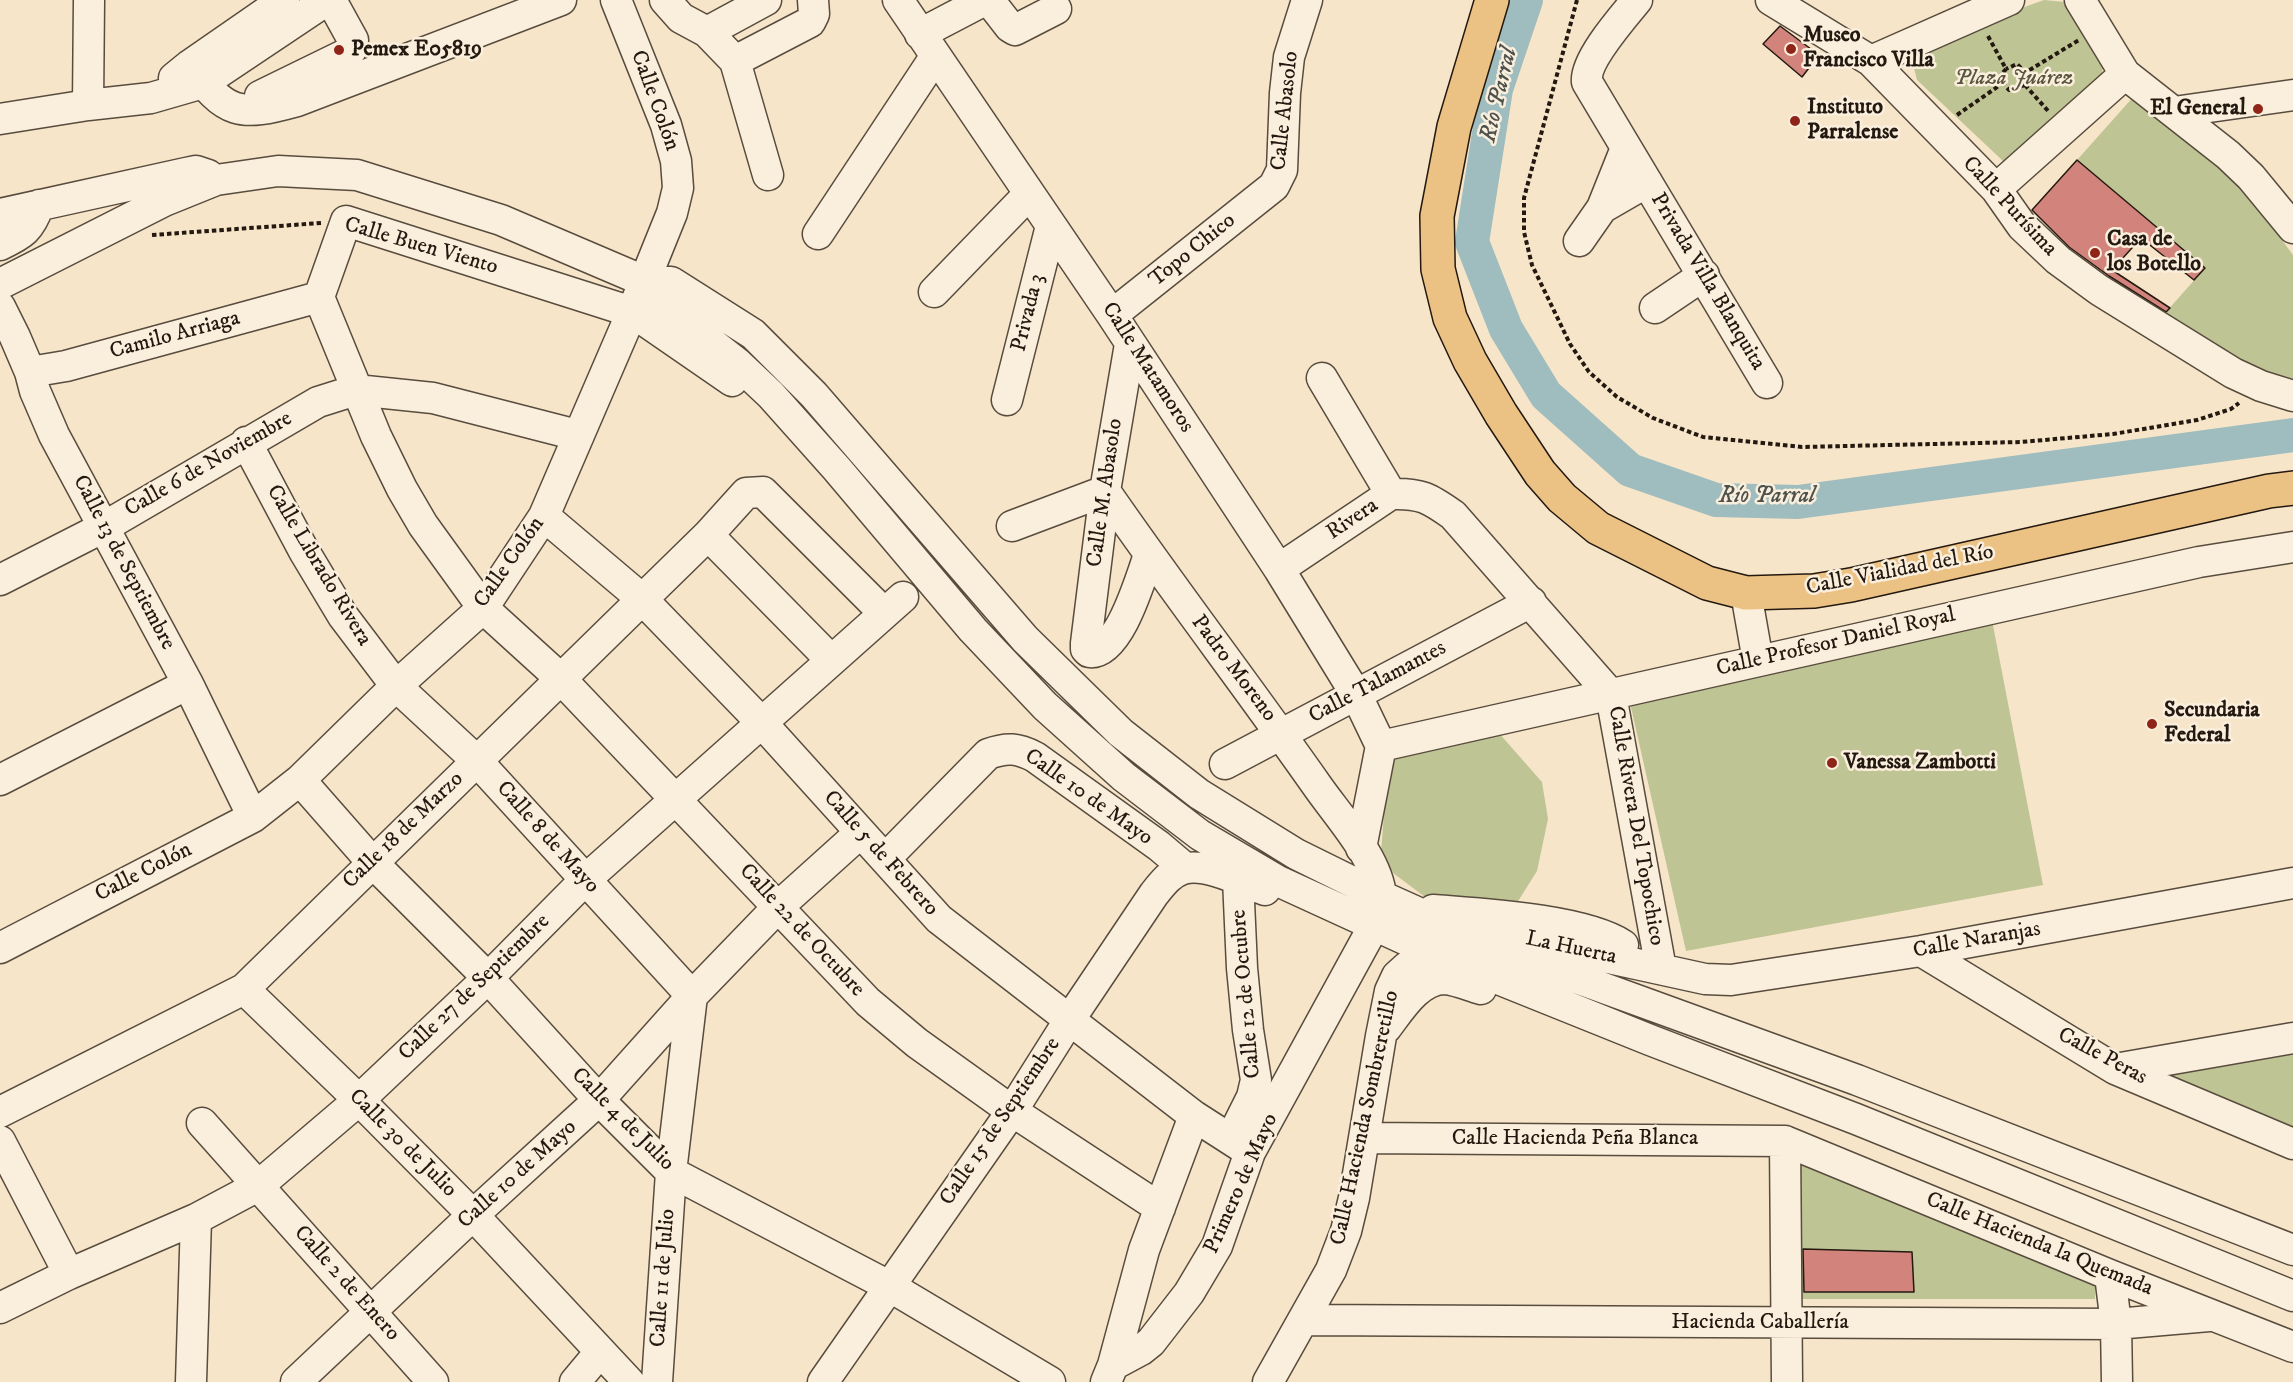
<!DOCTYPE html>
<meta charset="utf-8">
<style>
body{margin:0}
canvas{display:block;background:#f7e5c9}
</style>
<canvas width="2293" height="1382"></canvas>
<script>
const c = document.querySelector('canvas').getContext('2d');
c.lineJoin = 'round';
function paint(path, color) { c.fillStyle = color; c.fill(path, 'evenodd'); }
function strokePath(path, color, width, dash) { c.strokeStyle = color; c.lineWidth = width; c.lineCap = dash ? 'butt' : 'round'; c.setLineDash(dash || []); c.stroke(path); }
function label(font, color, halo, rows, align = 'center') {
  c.font = font + ' "IM FELL DW Pica",serif'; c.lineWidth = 5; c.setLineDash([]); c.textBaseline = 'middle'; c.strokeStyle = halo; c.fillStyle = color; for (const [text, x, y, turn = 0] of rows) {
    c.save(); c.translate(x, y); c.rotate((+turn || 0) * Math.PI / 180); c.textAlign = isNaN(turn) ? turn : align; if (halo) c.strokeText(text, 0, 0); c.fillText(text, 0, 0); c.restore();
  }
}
paint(new Path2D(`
 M2044 0 2065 2 2099 55 2103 67 2101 79 2008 162 2003 161 1917 80 1914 68 1918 54 1955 32Z
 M2135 95 2240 183 2293 255V386L2158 321 2205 268 2077 160Z
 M1991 615 2043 885 1686 951 1628 694Z
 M1498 732 1542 782 1548 819 1537 871 1510 914 1449 915 1393 873 1381 852 1389 752Z
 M2293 1043V1130L2143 1070Z
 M1798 1155 2096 1271 2095 1299H1795Z`), '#bfc495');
strokePath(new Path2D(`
 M1526 0 1496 89 1472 242 1506 329 1546 395 1630 470 1716 500 1798 502 2293 435`), '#9fbdbe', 34);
const building = new Path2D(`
 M1780 26 1819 55 1802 77 1763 44Z
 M2077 160 2205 268 2194 280 2141 238 2112 270 2170 308 2166 312 2109 276 2069 247 2032 210Z
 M1803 1249 1912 1252 1914 1292H1804Z`);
paint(building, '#d2847c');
strokePath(building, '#231910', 1.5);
const minor = new Path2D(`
 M665 0 681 18 707 32 735 61 768 175
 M898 0 1112 315 1279 569 1357 696 1381 746
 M989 0 1010 27 1015 30 1056 9
 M1637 0C1623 17 1584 61 1587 82L1767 383
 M1771 0 1871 61 1996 189 2022 226 2058 260 2099 290 2233 373 2261 386 2293 396
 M2080 0 2125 74 2228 155 2251 177 2293 228
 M707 32 766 0
 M920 34 985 0
 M735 61 810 22 814 14 813 0
 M1871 61 2009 0
 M190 65C226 115 239 117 297 101L561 0
 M174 78 190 65 284 0
 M260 96 346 54 351 50 353 40 331 0
 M88 105 89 0
 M2174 112 2293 95
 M0 119 88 105 151 98 203 83 327 0
 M1626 148 1602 208 1647 182
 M1996 189 2125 74
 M0 214 186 173 196 171 208 175
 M818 234 935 57
 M1579 241 1602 208
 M0 245C23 234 30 230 39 205
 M644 281 663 305 736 362 771 395 837 469 973 630 1045 706 1124 777 1200 835 1278 881 1446 958 1650 1040 1856 1119 2293 1296
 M0 284 164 201 216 180 278 171 357 175 501 220 644 281 671 282 753 334 814 395 1025 639 1121 733 1199 794 1296 854 1381 896 1510 954 1857 1080 2293 1250
 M934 292 1029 194
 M0 307 15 337 30 372 35 391 54 435 188 684 253 817
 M1655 308 1704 275
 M1112 315 1274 186 1282 170 1285 93 1289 57 1307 0
 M1130 344 1105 491 1086 643V649L1089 652C1119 656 1141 577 1149 555
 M30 372 66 366 319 297
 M1322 378 1391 494
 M732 381 632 312 346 221 319 297 376 436 402 489 423 525 483 608 560 678 868 1002 917 1043 1012 1111 1160 1208
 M1007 400 1051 226
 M246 442 304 551 343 616 396 686 477 761 692 996 671 1172 657 1382
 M544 516 642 599 761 722 939 919 1194 1116 1250 1152
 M1012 526 1105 491C1174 591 1248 687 1318 787 1339 817 1378 859 1381 896
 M708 535 831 660
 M1279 569 1391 494C1421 493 1429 498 1453 515L1611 695 1661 969
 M0 580 104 527 318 402 356 390 433 398 577 435
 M1746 593 1758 661
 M1381 746 2199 562 2293 547
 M1225 764 1531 602
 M0 780 188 684
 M300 780 372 862 488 978 599 1100 671 1172 889 1286 1050 1382
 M1361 848 1381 746
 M885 859 988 754C1007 747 1018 748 1035 757L1159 846 1185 868
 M1433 910C1482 914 1583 919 1623 945
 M1499 934 1705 979 1731 980 1921 951 2293 883
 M0 948 253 817 300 780 396 686 483 608 544 516 632 312 672 213 678 188 676 161 666 125 616 0
 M1921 951 2115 1069 2293 1144
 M244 989 359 1100 473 1215 629 1382
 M1386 1028C1400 1010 1418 979 1445 979 1457 980 1470 986 1481 989
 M2115 1069 2293 1038
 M0 1112 244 989 708 535 746 493 763 492 884 613
 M202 1123 433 1382
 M1364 1138 1785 1141 2110 1275 2293 1347
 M1231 1139 1252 1097 1256 1080 1248 1030 1242 968 1238 879
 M0 1141 69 1274
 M1785 1141 1787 1382
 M2110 1275 2116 1324 2117 1382
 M0 1308 69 1274 196 1219 258 1186 359 1100 488 978 585 880 903 597
 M1304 1320 2116 1324 2209 1316
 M1113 1365 1144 1250 1194 1116
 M191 1382 196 1219
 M296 1382 473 1215 599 1100 692 996 779 906 860 833
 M575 1382 600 1352
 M823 1382 1012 1111 1070 1019 1154 894C1162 884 1170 873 1183 869 1205 862 1244 882 1265 890
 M1106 1382 1113 1365 1141 1350 1151 1342 1189 1293 1217 1246 1250 1152 1370 933
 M1268 1382 1331 1270 1346 1231 1354 1198 1381 1036 1390 991 1397 976 1407 967 1423 959`);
const major = new Path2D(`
 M1492 0 1454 127 1437 216 1438 269 1450 318 1470 361 1501 414 1540 473 1562 498 1598 528 1707 583 1746 593 1814 591 1851 585 2269 491 2293 488`);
strokePath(minor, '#584c3e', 33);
strokePath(major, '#231910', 36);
strokePath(new Path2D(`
 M1577 0 1524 198V232L1532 265 1570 344 1589 372 1617 397 1653 418 1703 437 1802 447 2021 442 2113 434 2197 420 2231 409 2239 403
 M1988 36 2006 69 2001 75 2003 83 2009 90 2025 85 2022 69 2017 64 2006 69
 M2023 74 2079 40
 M2025 85 2049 112
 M1957 115 2003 83
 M152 235 321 223`), '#231910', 4, [4.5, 3]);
strokePath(minor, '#faeedc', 30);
strokePath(major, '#ecc284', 33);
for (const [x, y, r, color] of [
 [1791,49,6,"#8f2418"],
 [339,50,6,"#8f2418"],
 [2258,109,6,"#8f2418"],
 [1795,121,6,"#8f2418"],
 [2095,253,6,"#8f2418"],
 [2152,724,6,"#8f2418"],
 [1832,763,6,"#8f2418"]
]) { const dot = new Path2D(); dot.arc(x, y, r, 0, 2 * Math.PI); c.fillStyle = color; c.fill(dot); strokePath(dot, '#faeedc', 2); }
label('bold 22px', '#231910', '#faeedc', [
 ["Museo",1803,36],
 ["Francisco Villa",1803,61],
 ["Pemex E05819",351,50],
 ["Instituto",1807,108],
 ["Parralense",1807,133],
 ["El General",2246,109,"right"],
 ["Casa de",2107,240],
 ["los Botello",2107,265],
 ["Secundaria",2164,711],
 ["Federal",2164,736],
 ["Vanessa Zambotti",1844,763]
], 'left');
label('italic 22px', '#5a553f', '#faeedc', [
 ["Plaza Juárez",2014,79]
]);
label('22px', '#231910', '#faeedc', [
 ["Calle Colón",654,101,70],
 ["Calle Abasolo",1286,111,-84],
 ["Calle Purísima",2009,207,47],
 ["Calle Buen Viento",421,247,16],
 ["Topo Chico",1193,251,-39],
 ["Privada Villa Blanquita",1707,282,59],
 ["Privada 3",1029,313,-76],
 ["Camilo Arriaga",175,336,-15],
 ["Calle Matamoros",1147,368,57],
 ["Calle 6 de Noviembre",209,465,-30],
 ["Calle M. Abasolo",1106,493,-82],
 ["Rivera",1353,520,-34],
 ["Calle 13 de Septiembre",123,563,62],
 ["Calle Colón",510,563,-55],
 ["Calle Librado Rivera",318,566,59],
 ["Calle Vialidad del Río",1900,571,-11],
 ["Calle Profesor Daniel Royal",1836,643,-13],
 ["Padro Moreno",1233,669,53],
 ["Calle Talamantes",1378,683,-28],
 ["Calle 10 de Mayo",1088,798,35],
 ["Calle Rivera Del Topochico",1635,826,80],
 ["Calle 18 de Marzo",404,831,-44],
 ["Calle 8 de Mayo",547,838,48],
 ["Calle 5 de Febrero",880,854,48],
 ["Calle Colón",144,873,-27],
 ["Calle 22 de Octubre",801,931,47],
 ["Calle Naranjas",1977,941,-10],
 ["La Huerta",1571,949,12],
 ["Calle 27 de Septiembre",475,988,-44],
 ["Calle 12 de Octubre",1247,994,-95],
 ["Calle Peras",2102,1057,28],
 ["Calle Hacienda Sombreretillo",1366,1118,-78],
 ["Calle 4 de Julio",622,1120,45],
 ["Calle 15 de Septiembre",1001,1122,-56],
 ["Calle Hacienda Peña Blanca",1575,1139],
 ["Calle 30 de Julio",402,1144,45],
 ["Calle 10 de Mayo",518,1175,-42],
 ["Primero de Mayo",1242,1184,-66],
 ["Calle Hacienda la Quemada",2039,1245,22],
 ["Calle 11 de Julio",664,1278,-86],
 ["Calle 2 de Enero",346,1284,48],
 ["Hacienda Caballería",1760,1323]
]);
label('italic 24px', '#4e524d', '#faeedc', [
 ["Río Parral",1500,95,-77],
 ["Río Parral",1767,497]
]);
</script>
